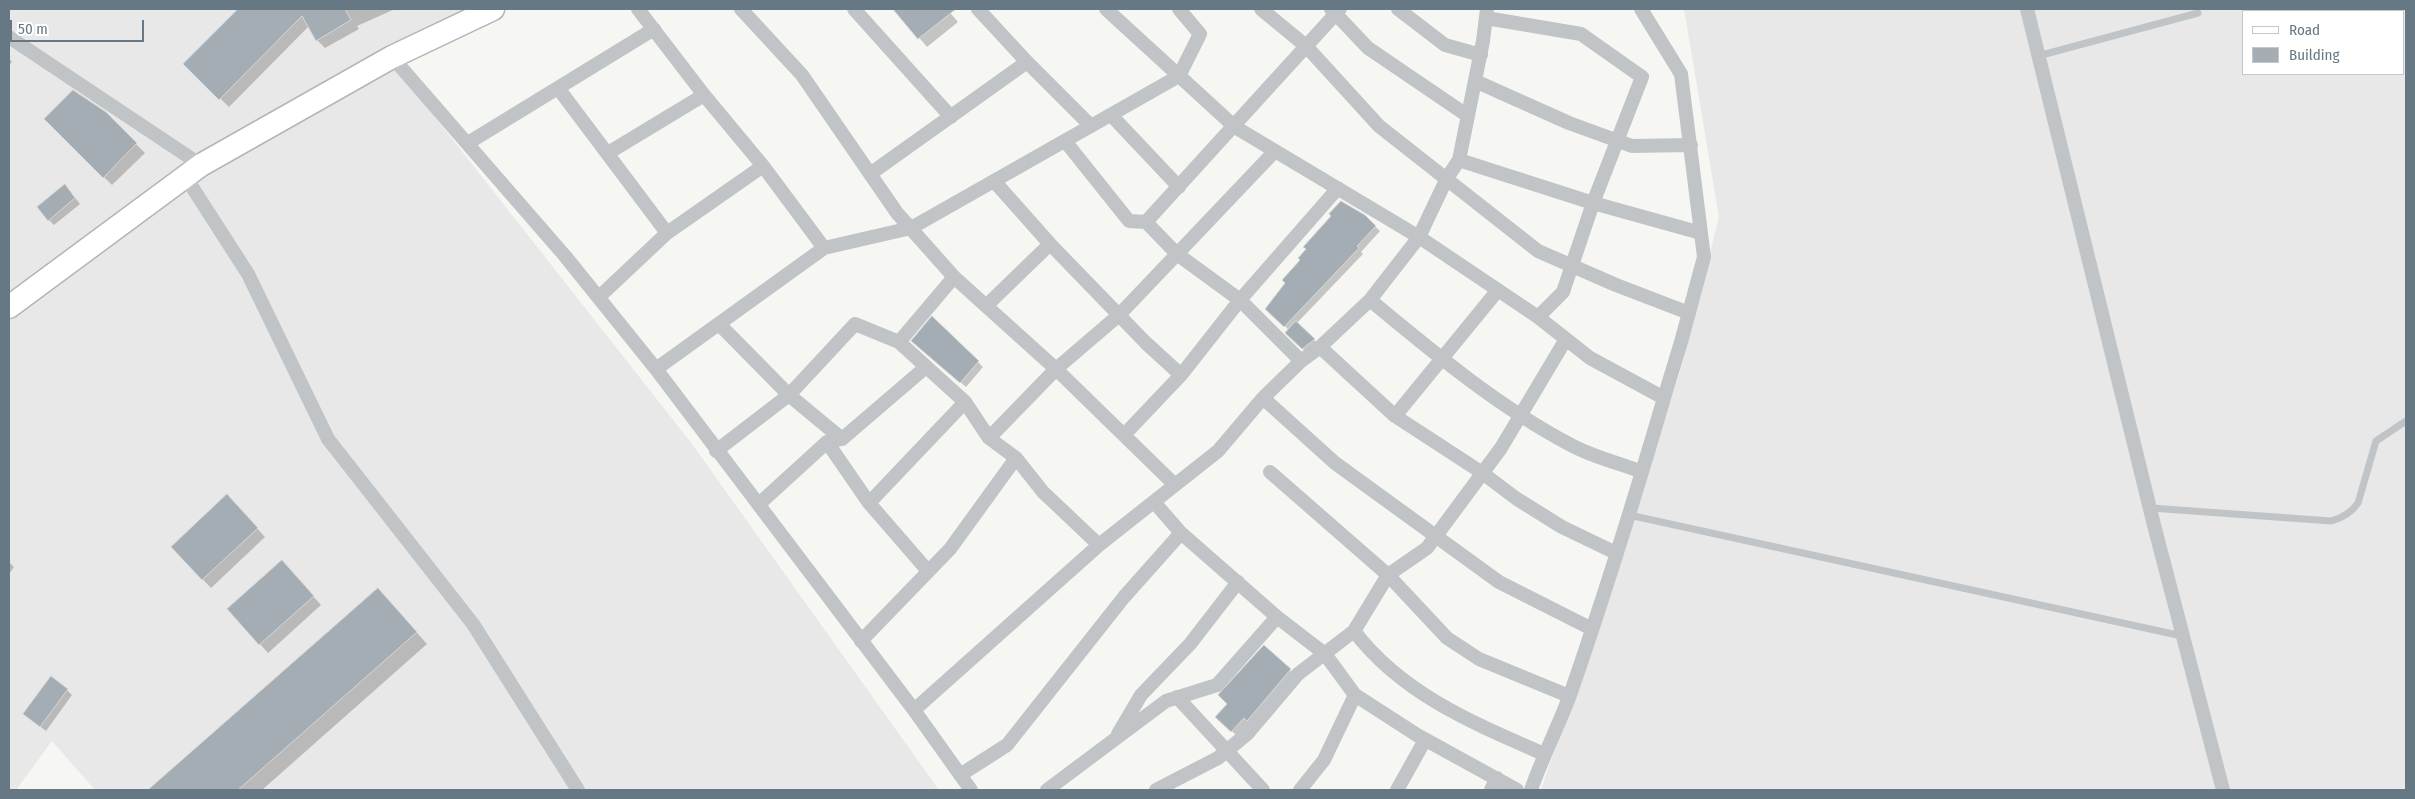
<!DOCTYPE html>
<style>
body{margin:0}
#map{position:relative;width:2415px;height:799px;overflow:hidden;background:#f6f6f3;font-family:"Fira Sans Condensed",sans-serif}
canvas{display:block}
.frame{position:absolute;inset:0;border:10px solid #667883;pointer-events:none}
.legend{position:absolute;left:2242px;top:10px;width:162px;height:65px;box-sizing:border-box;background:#fff;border:1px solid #c2c9cd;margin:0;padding:6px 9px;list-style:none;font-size:15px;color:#667883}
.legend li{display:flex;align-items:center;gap:10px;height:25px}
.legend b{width:25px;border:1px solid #c2c9cd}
.scale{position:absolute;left:10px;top:20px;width:134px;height:22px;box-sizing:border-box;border:2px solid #667883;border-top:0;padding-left:6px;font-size:15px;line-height:18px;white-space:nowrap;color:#667883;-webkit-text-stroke:4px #fff;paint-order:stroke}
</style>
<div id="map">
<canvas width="2415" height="799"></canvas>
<div class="frame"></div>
<ul class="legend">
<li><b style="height:6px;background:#fff"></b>Road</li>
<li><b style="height:14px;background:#a4adb3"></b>Building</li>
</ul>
<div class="scale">50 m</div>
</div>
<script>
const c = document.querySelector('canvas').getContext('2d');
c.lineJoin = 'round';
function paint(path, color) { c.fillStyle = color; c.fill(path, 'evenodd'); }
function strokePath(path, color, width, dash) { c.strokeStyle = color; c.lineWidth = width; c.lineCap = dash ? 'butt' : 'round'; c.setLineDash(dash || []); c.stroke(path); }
paint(new Path2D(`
 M9 9H470L383 51 692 444 939 790H95L52 741 16 790H9Z
 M1684 9H2406V790H1541L1680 372 1719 217ZM2244 11H2404V74H2244Z`), '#e7e8e7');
paint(new Path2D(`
 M239 9H268L272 12 275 9H395L357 26 359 29 325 48 317 40 309 26 229 107 185 64Z
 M895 9H947L958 22 927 47Z
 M9 58 12 62 9 65Z
 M105 113 145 153 112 185 46 119Z
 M70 191 80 204 54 225 49 220Z
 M1364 216 1380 231 1361 252 1363 254 1297 323 1320 346 1308 354 1287 333 1289 330 1267 309Z
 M932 318 983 367 966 387 919 346Z
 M235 504 265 537 211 588 172 547Z
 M9 562 14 567 9 574Z
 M290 570 321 605 268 653 229 609Z
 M378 589 427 644 262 790H150Z
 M1264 646 1295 675 1237 736 1217 717 1229 704Z
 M67 690 72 695 46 731 24 714Z`), '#0003');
const building = new Path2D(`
 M238 9H345L351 20 316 41 302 16 219 100 183 64Z
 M893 9H956L918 39Z
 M73 90 106 112 137 143 103 178 44 119Z
 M65 184 75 198 48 221 37 207Z
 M1341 201 1365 215 1376 226 1357 246 1359 248 1284 327 1265 309 1285 283 1282 280 1300 260 1298 258 1306 249 1303 247 1331 216 1329 214Z
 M932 316 979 361 960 383 911 341Z
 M1296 321 1315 339 1302 349 1285 333Z
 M227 494 258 528 202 580 171 547Z
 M282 560 314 596 259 645 227 609Z
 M378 588 417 632 238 790H148Z
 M1264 645 1291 669 1247 721 1244 718 1231 732 1215 717 1227 704 1218 695Z
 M51 676 68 689 40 727 23 714Z`);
paint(building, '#a4adb3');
strokePath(building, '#d8d8d6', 1);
const primary = new Path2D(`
 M9 307 201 165 392 57 493 9`);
strokePath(primary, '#b1b6ba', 25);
strokePath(new Path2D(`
 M2038 56 2198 13
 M2151 508 2331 521C2343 518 2351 513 2358 503L2376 441 2406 421
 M1629 515 2182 636`), '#c0c4c7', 7);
strokePath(new Path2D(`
 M638 9 704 95 763 166 824 248
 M741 9 802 75 897 213 954 277 1056 369 1175 485
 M854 9 951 117
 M1106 9 1235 127 1419 237 1538 317 1563 292 1593 203 1642 77 1581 34 1486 18
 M1261 9 1306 46 1379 126 1538 251 1616 285 1689 313
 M1331 9 1368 48 1468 116
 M1398 9 1445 45 1481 55
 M2027 9 2154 525 2223 790
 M9 37 201 165
 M392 57 565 256 656 369 914 710 971 790
 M1027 62 1091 126
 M1475 81 1569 123 1632 146 1691 145
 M558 88 667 233
 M1111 115 1179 187
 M1065 141 1129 221 1146 222
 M468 143 654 29
 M608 153 704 95
 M1459 160 1593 203 1701 233
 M870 174 1027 62 978 9
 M185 176 248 274 328 439 473 624 578 790
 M994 181 1050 244 1146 343 1181 375
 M599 297 667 233 763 166
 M1370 300C1434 353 1497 406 1571 445 1593 457 1619 463 1642 472
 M986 306 1050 244
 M1538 317 1590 358 1664 398 1681 342 1704 257 1681 74 1641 9
 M720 325 789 395 842 439
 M899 342 954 277
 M1320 347 1395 416 1481 472 1517 499 1562 527 1616 553
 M1301 361 1240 300 1177 254 1146 222 1340 9
 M656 369 824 248 911 228 1179 76 1200 34 1179 9
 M1263 398 1335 463 1499 582 1592 629
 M1395 416 1498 290
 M1124 435 1181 375 1240 300 1338 188
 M989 438 1056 369 1119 315 1275 151
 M827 442 869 503 928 571
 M716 451 789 395 855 324 899 342 965 402 989 438 1016 458 950 549 861 641
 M1016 458 1043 492 1099 545
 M1270 472 1388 575 1447 638 1479 659 1569 696
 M1154 502 1181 533 1277 617 1325 654 1355 695 1417 735 1517 790
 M869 503 965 402
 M759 504 827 442 842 439 926 367
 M1354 631C1402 694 1473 723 1544 754
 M1177 697 1263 790
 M914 710 1099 545 1218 451 1263 398 1301 361 1320 347 1370 300 1419 237 1447 178 1459 160 1483 41 1487 9
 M1118 734 1141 695 1190 644 1238 582
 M960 775 1007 745 1124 597 1181 533
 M1047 790 1166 701 1217 685 1277 617
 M1156 790 1218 758 1248 733 1298 674 1354 631 1388 575 1427 548 1501 448 1566 339
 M1300 790 1324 760 1355 695
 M1397 790 1425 740
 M1491 790 1497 778
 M1531 790C1542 758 1558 727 1570 695 1604 597 1635 497 1664 398`), '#c0c4c7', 14);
strokePath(primary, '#fff', 22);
</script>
